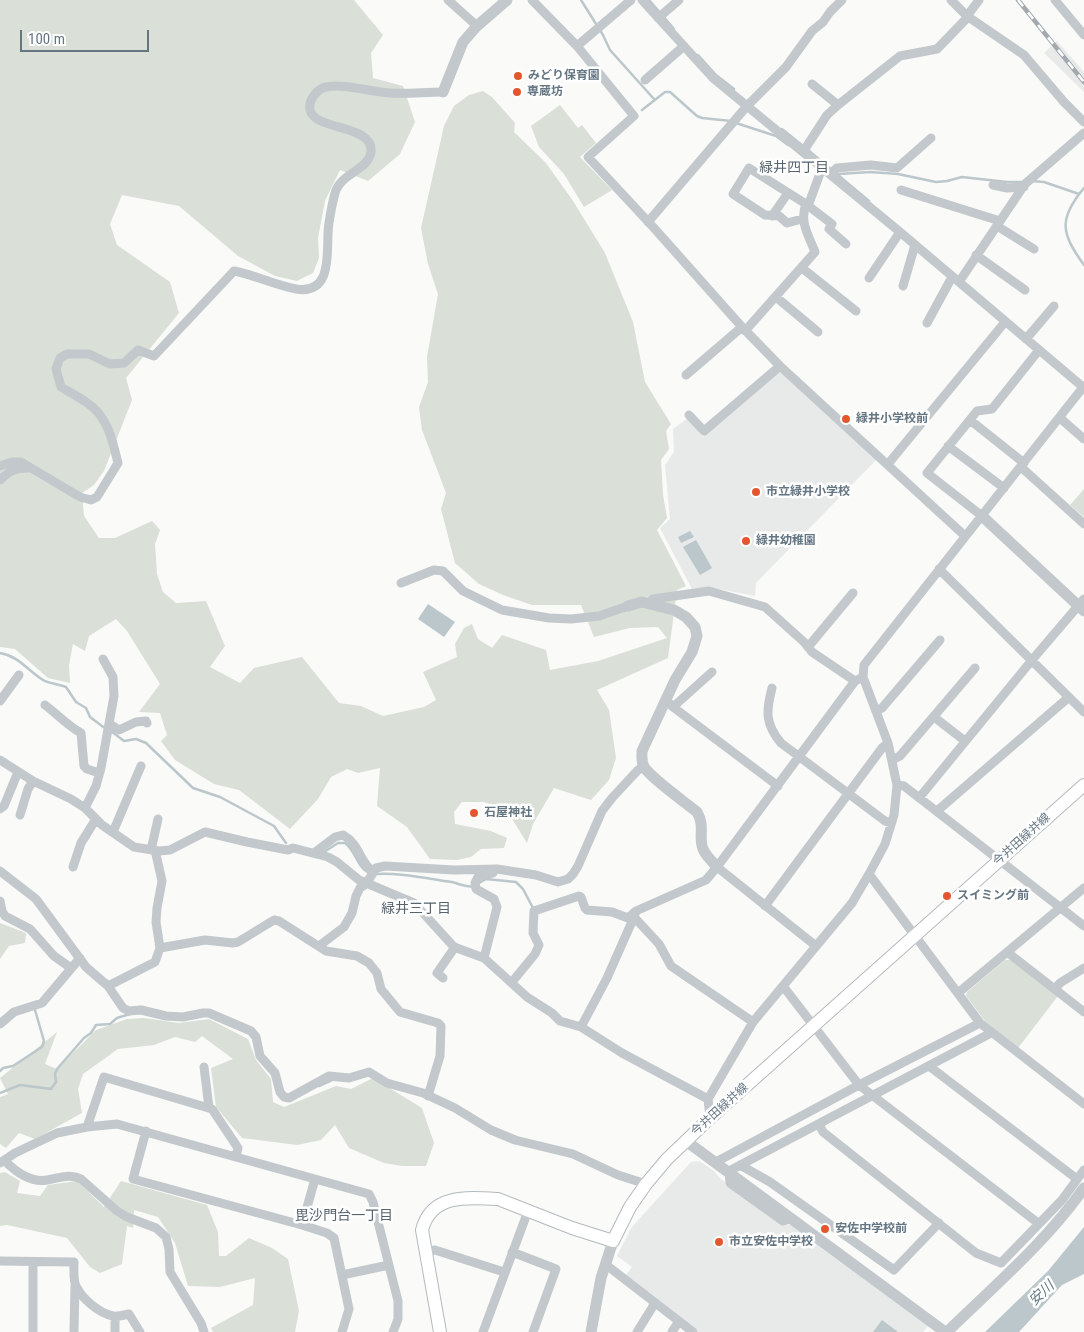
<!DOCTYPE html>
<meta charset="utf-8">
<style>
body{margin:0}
#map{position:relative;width:1084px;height:1332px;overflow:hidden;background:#fafaf8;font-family:"Roboto Condensed",sans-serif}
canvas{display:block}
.scale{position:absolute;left:20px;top:30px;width:129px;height:22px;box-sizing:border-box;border:2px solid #657683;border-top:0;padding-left:6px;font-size:15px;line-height:18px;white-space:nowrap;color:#657683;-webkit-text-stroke:4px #fff;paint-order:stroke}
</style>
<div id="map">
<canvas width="1084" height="1332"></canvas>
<div class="scale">100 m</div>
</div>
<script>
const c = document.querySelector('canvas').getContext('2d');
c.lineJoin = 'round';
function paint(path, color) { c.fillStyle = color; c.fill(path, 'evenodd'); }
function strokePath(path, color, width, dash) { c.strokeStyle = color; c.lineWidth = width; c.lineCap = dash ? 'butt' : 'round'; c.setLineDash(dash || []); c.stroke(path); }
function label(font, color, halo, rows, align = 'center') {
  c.font = font + ' "Roboto Condensed","Noto Sans JP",sans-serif'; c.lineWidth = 5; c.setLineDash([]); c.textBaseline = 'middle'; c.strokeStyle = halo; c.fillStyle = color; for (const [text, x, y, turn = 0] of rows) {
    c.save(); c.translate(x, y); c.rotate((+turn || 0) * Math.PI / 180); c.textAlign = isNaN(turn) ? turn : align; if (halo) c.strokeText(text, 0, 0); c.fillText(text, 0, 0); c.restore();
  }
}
paint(new Path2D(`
 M1057 41 1084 72V92L1044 53Z
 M776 373H783L879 457 756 583 755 596 708 587 692 589 660 528 670 519 665 465 674 452 673 429 688 418 703 437Z
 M699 1161 713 1170 721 1179 780 1223 792 1225 928 1326 923 1332H699L626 1275 632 1267 617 1256 631 1228 691 1162Z`), '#e8e9e9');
paint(new Path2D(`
 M0 0H354L383 35 371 53 373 78 403 86 415 122 400 154 368 181 340 170 325 201 318 238 319 258 313 273 297 281 275 276 238 256 179 206 122 195 110 224 117 245 170 282 179 313 126 378 132 400 104 471 94 485 82 493 84 516 99 538H115L152 521 160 530 155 544 157 574 163 592 176 603 206 601 225 646 210 667 240 683 254 668 302 657 339 703 361 706 383 716 424 707 436 700 423 672 457 657 455 644 464 628 472 624 478 639 492 648 502 635 546 650 550 670 598 661 667 638 658 627 630 628 594 637 581 605H532L503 595 479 584 455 563 441 509 446 493 422 430 419 407 428 382 427 357 438 294 428 264 421 228 444 126 454 106 469 95 483 91 492 97 515 123 514 132 546 163 573 201 605 253 633 322 645 382 671 424 666 431 669 449 661 460 663 495 667 518 657 530 686 586 677 590 668 658 597 690 609 710 616 758 609 780 591 800 554 788 533 824 527 843 506 809 484 802H462L454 812 455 824 491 831 507 838 504 848 481 849 471 857 457 860 430 859 407 827 377 806 380 768 358 773 347 769 331 777 318 799 290 829 239 790 214 784 175 760 161 741 167 735 160 713 139 712 160 684 127 631 116 619 89 636 85 651 73 644 69 665 70 683 48 678 15 649 0 647Z
 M560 105 578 128 582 125 596 143 580 157 612 190 584 207 564 174 539 147 531 126Z
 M1084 489V517L1070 505Z
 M0 923 26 933 25 943 9 946 0 959Z
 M1005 960H1012L1058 996 1018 1048 985 1021 966 996 967 992Z
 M144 1018 179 1023 209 1019 248 1039 256 1060 271 1079 273 1102 284 1107 336 1086 351 1089 373 1078 422 1108 434 1143 426 1166H402L384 1163 349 1148 335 1125 321 1140 297 1145 242 1138 216 1107 211 1068 233 1059 202 1036 195 1042 175 1037 154 1045 118 1049 83 1074 78 1089 82 1113 35 1139 19 1133 6 1148 0 1144V1097L8 1094 0 1078 57 1032 45 1064 57 1069 96 1030 127 1019Z
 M5 1172 20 1181 17 1193 40 1196 48 1185 77 1181 104 1207 121 1181 207 1205 218 1232 219 1256H226L249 1238 272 1248 288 1259 299 1311 295 1332H213L211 1328 253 1305 255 1278 220 1287 188 1286 175 1243 158 1217 134 1210 133 1228 127 1226 122 1264 100 1273 90 1267 67 1238 7 1225 0 1226V1173Z`), '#dadfd7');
paint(new Path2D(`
 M690 531 694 537 681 543 678 537Z
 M696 540 712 568 700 575 683 547Z
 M428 604 455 622 444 637 418 619Z
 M1084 1227V1274L1062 1285 1019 1332H985L1048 1271Z
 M882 1320 898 1332H873Z`), '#bbc7cb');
strokePath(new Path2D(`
 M581 0 603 35 610 50 654 99
 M649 0 674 29
 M698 55 716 75 734 89
 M642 110 665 92H670L697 116 702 118 731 121
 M736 123 776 136 788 145
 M782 129 803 146
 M808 150 869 201
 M839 174 870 172 898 174 936 182 947 181 962 177 1007 182H1024
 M1032 181 1044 182 1079 194
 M1084 188C1058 219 1061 233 1084 265
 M0 653C19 656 28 671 43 680 50 684 59 684 66 687L76 702 86 708 90 717 106 729
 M111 731 124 741 136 739 146 743 193 788 220 797 274 826 286 843
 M324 852 338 843H345C356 851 357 867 369 873
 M377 874C399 872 429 879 452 882 460 884 466 888 474 886
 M479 883 486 879 516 882 523 889 533 908 535 907
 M0 1071 3 1068 13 1066 42 1047 44 1041 35 1010
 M319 1086 332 1080
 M0 1093 20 1085 51 1089 56 1082 55 1074 57 1069 84 1038 91 1033 96 1025 110 1024 117 1018 130 1014`), '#bbc7cb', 2.5);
const secondary = new Path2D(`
 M440 1332 422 1230C431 1194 467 1197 498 1199L572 1228 613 1241 630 1207 646 1184 667 1159 710 1118 1084 785`);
strokePath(secondary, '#b3babf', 14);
strokePath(new Path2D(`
 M448 0 477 26
 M532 0 577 46 634 116 588 157 654 228 742 327 780 366 965 536
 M642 0 713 78 900 232 1083 387
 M951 0 967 16 1024 55 1064 102 1084 122
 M1055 0 1084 35
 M967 16 979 0
 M658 18 679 0
 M577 46 631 0
 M645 80 684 46
 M812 84 838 105
 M803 152 827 115 838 105 900 56 937 49 968 17
 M830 174 837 168 871 165 897 168 931 138
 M993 185 1007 188 1024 187
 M901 190 1000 221
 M808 206 822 168
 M772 216 788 193
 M802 219 787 223 779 216 765 215 733 194 749 168 806 204 832 224 829 229 846 244
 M648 222 747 106 786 67 812 31 823 22 830 12 842 0
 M997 226 1034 249
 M976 255 1025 290
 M802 268 856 311
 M869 278 900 232
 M959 282 1025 184 1084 133
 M903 286 915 245
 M776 297 818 332
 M927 323 952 277
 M745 331 815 252C809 236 799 222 806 204
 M1026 339 1054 306
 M686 375 742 327
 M689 415 704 431 780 366
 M1060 418 1084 439
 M970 420 1024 463
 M948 446 1004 488
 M888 464 1005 322
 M0 466 12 462H21L80 497 91 500 97 497 118 463C114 448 111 431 102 418 94 404 74 395 61 387L56 369 60 358 67 354H89L110 364 124 363 138 350 154 356 234 271C255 275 275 285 296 289 331 295 327 256 328 234 328 224 333 199 336 190 343 173 369 169 371 152 374 124 315 131 310 110 308 100 317 89 326 87 344 83 371 92 390 93 408 94 425 92 443 92
 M1021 467 1084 524
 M0 480C9 471 15 468 28 468
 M982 516 927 473 977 411 992 409 1039 350
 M939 569 1084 712
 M401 583 434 570 443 571 463 591 502 610 549 618 571 619 599 616 628 606
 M649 603 653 599 709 591 765 607 804 642 812 652 855 681
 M808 647 853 593
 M772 688C766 711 765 724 781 743L885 821 891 823
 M666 700 673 707 778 786
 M0 701 19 675
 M45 705C57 714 68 726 81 733L84 766 87 769 99 773
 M673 707 712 672
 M876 711 882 708 940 640
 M934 717 965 741
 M110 724 119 730 136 722 146 721 147 723
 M0 760 33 781 71 799 85 808 102 825 134 847 159 851 170 850 205 832 247 842 288 850 293 848 328 857 337 862 359 880 414 903 454 947 484 958 527 997 552 1013 560 1021 581 1027 622 1053 708 1099
 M892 760 900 756 975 668
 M897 785 904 786 1084 926
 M919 798 1032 660 1084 599
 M85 808 96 786 101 768 114 696 113 677 103 659
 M0 809 4 806 18 772
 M937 811 1069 697
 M20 815 28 789 33 781
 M113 832 141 766
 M151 850 158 819
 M314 853 335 837 343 835C361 845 359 863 374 872
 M73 867 81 843 96 819
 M717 867 816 946
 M0 871 36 899 86 967 108 986 123 1008 129 1011 141 1010 166 1016 183 1017 203 1013H209L251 1031 256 1037 260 1056 275 1073 280 1092 284 1097 289 1098 329 1076 349 1078 369 1072 387 1083 423 1093 455 1108 491 1130 515 1140 573 1154 618 1175 646 1184
 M869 874 980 1023 1084 1104
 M0 901 2 911 5 916 30 929 54 956 71 968
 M765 906 882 748 888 743
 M636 911 634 917 659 944 671 966 753 1022
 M319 946 344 927 352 913 356 896 360 888 366 884 376 868 385 866 454 870 497 869 536 875 558 882 568 879 573 874 578 866 602 811 612 798 638 770 644 767
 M160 948 205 940 233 943 238 942 274 920 279 921 326 951 357 956 369 963 377 973 381 989 400 1012 438 1023 441 1026 440 1056 428 1096
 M1007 952 1084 1012
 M484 958 497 907 494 899 476 889 475 883 478 877 493 873
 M443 978 437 973 455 947
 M512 982 535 954 539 945 533 933 534 911 579 896 581 897 585 908 587 910 612 912 628 918 636 911 706 880 717 867 855 681 863 677
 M108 986 155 962 160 948 156 922 157 908 162 881 155 850
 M783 986 859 1085 1038 1223
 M1055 989 1060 983 1084 968
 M958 993 1084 888
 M0 1024 14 1012 42 1003 80 958
 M581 1027 607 978 634 917
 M929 1066 1077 1179
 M204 1067 209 1108
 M710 1118 708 1099 753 1022 852 903 869 874 885 844 894 815 897 785 888 743 863 677 864 665 1084 386
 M819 1124 823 1132 976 1253 1001 1263 1062 1200 1084 1170
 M87 1127 104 1077 212 1109 238 1148 236 1156
 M146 1131 133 1179 302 1225 327 1233 334 1238 349 1309 342 1332
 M5 1161C15 1171 31 1183 47 1180 60 1178 69 1173 81 1179L117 1211 127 1217 156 1228 166 1237 169 1249 170 1272 201 1323 204 1332
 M716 1162 859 1085 980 1023
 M0 1163 15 1153 57 1133 87 1127 117 1124 369 1194 373 1202 398 1301V1319L393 1332
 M740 1165 770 1182 894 1270 939 1223
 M792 1218 783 1221 730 1183 729 1171 991 1033
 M302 1225 315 1179
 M425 1252 435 1250 504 1272
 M512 1252 556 1269 533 1332
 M0 1261 74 1262C74 1269 73 1280 76 1286 82 1299 99 1313 113 1316 118 1317 124 1315 129 1314L140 1332
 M605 1264 693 1332
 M342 1275 389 1265
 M33 1332V1262
 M74 1332 75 1285
 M115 1332V1317
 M483 1332 528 1211
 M637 1332 655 1303
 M672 1332 679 1321`), '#c3c8cc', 9);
strokePath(new Path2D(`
 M443 92 463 42 477 26 507 0
 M982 516 1084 611
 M628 606 642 602 674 610 686 617 695 627 697 636 692 652 675 680 642 751C642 757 641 761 644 767 653 780 684 801 697 812 706 827 697 839 704 851 707 857 713 862 717 867
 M686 1141 945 1332
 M591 1332 601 1278 613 1241
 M947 1332C994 1286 1046 1242 1084 1188`), '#c3c8cc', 11);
strokePath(secondary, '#fff', 12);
const rail = new Path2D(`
 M1018 0 1084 82`);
strokePath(rail, '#a2aab0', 4.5);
strokePath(rail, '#fff', 2.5, [8]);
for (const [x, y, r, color] of [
 [518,76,5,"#e4572e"],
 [517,92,5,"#e4572e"],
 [846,419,5,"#e4572e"],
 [756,492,5,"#e4572e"],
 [746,541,5,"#e4572e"],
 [474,813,5,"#e4572e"],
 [947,896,5,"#e4572e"],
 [825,1229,5,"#e4572e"],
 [719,1242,5,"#e4572e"]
]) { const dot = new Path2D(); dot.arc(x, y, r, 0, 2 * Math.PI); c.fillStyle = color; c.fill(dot); strokePath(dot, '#fff', 2); }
label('bold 12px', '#657683', '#fff', [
 ["みどり保育園",528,76],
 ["専蔵坊",527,92],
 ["緑井小学校前",856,419],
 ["市立緑井小学校",766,492],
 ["緑井幼稚園",756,541],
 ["石屋神社",484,813],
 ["スイミング前",957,896],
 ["安佐中学校前",835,1229],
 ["市立安佐中学校",729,1242]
], 'left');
label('12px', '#657683', '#fff', [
 ["今井田緑井線",1022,840,-42],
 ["今井田緑井線",720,1110,-42]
]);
label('14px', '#57646e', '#fff', [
 ["緑井四丁目",794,168],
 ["緑井三丁目",416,909],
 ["毘沙門台一丁目",344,1216]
]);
label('italic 14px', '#60757c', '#fff', [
 ["安川",1042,1294,-43]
]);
</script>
